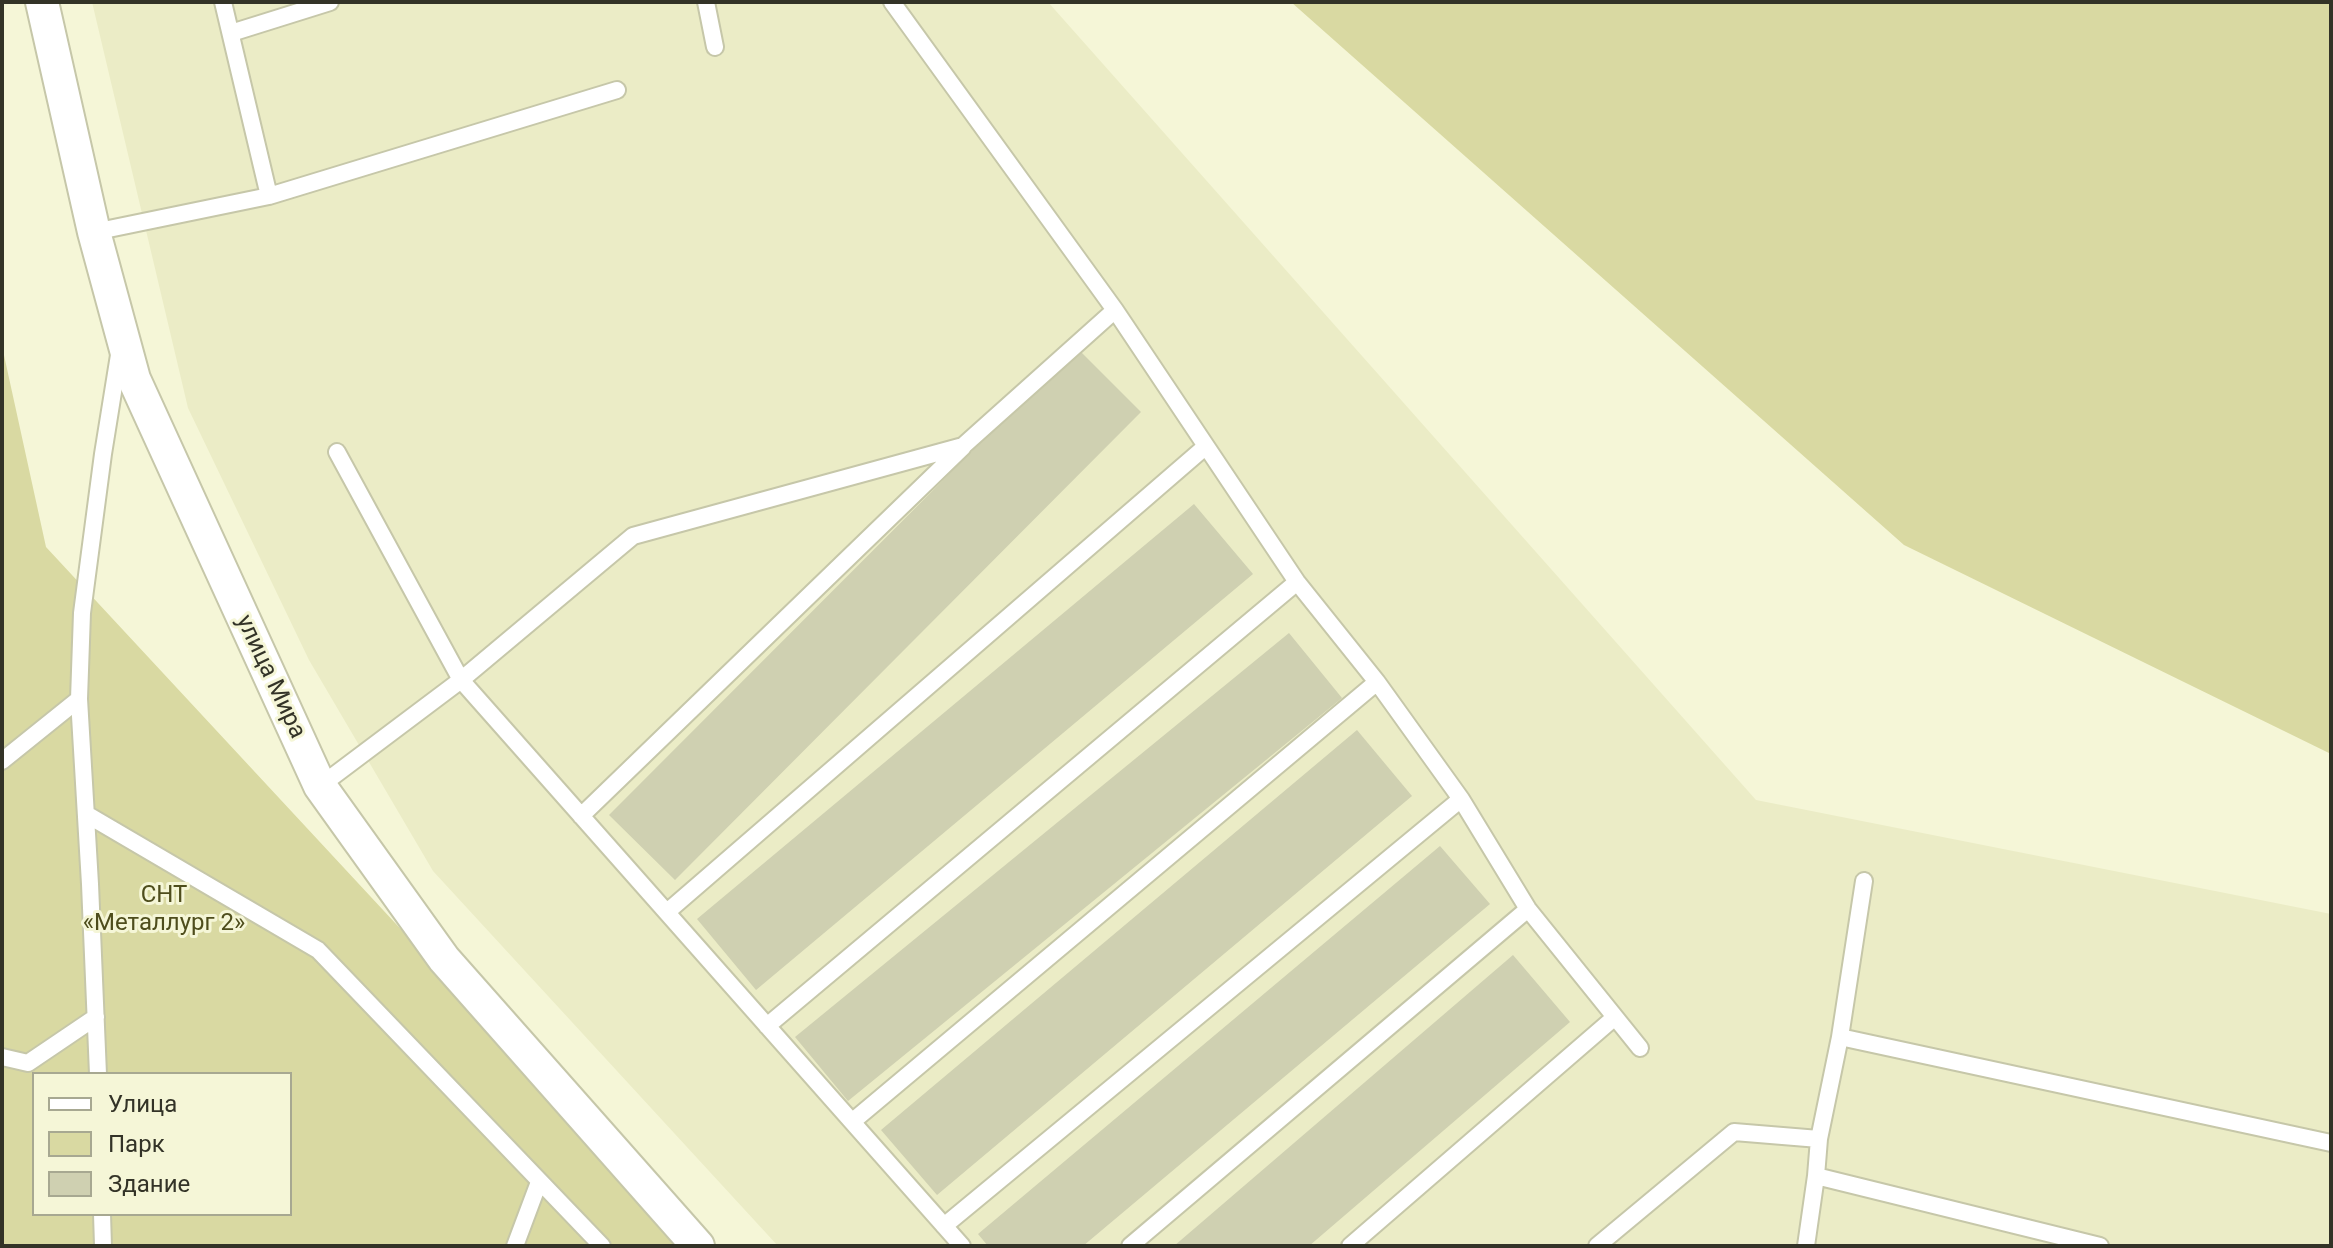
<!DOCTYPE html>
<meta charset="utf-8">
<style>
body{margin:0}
#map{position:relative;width:2333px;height:1248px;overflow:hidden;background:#f5f6d7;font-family:Roboto,sans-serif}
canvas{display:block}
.frame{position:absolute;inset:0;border:4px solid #333327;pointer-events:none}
.legend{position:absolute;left:32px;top:1072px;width:260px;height:144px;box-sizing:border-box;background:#f5f6d7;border:2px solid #a7a891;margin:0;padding:10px 14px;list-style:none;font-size:24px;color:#333327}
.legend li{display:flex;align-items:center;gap:16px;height:40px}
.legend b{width:40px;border:2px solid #a7a891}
</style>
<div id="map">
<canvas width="2333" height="1248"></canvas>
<div class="frame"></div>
<ul class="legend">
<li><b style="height:10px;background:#fff"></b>Улица</li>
<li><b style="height:22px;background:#d9d9a2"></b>Парк</li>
<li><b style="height:22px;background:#cfd0b1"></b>Здание</li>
</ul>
</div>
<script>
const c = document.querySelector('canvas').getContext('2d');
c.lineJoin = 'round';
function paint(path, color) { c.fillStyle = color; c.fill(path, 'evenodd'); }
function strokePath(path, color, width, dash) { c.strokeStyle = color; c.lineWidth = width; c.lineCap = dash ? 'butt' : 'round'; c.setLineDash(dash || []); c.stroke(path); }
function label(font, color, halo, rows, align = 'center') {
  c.font = font + ' Roboto,sans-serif'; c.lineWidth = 6; c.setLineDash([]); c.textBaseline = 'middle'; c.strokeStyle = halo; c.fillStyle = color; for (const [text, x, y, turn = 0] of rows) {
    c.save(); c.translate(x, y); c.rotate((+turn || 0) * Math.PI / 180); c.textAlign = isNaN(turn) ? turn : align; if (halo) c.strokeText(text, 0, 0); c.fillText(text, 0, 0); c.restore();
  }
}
paint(new Path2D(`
 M92 2H1048L1756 800 2331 914V1246H778L433 871 309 660 188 408Z`), '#ebecc6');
paint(new Path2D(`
 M1291 2H2331V754L1904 545Z
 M2 346 46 547 695 1246H2ZM34 1074H290V1214H34Z`), '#d9d9a2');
paint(new Path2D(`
 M1076 347 1141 412 675 880 609 815Z
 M1194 504 1253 574 756 990 697 919Z
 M1289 633 1342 698 848 1101 795 1037Z
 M1357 730 1412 796 937 1195 881 1130Z
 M1440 846 1490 904 1083 1246H988L978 1234Z
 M1513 955 1570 1022 1309 1246H1174Z`), '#cfd0b1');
const lane = new Path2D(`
 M223 2 269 196
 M706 2 715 47
 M892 2 1115 310 1297 582 1377 682 1461 799 1528 909 1640 1048
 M231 33 330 2
 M94 232 269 196 617 90
 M337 452 461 680 962 1246
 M79 699 82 613 103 454 119 355
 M2 761 79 699 90 884 98 1074
 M320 786 461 680 633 536 963 446 1115 310
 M86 814 318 950 602 1246
 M581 816 963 447
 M1864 881 1840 1037 2331 1143
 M667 912 1205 447
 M767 1026 1297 582
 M2 1057 28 1063 96 1017
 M853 1121 1377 682
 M1819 1139 1840 1037
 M102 1214 103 1246
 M944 1226 1461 799
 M515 1246 539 1182
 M1130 1246 1528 909
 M1350 1246 1615 1017
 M1597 1246 1734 1132 1819 1139 1816 1176
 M1806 1246 1816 1176 2100 1246`);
const street = new Path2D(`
 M42 2 94 232 134 379 320 786 444 959 698 1246`);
strokePath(lane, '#c6c7a9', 20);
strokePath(street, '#c6c7a9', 36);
strokePath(lane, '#fff', 16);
strokePath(street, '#fff', 32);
label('24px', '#333327', '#f5f6d7', [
 ["улица Мира",270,677,65]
]);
label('24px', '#4e4d1c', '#f5f6d7', [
 ["СНТ",164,896],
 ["«Металлург 2»",164,924]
]);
</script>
